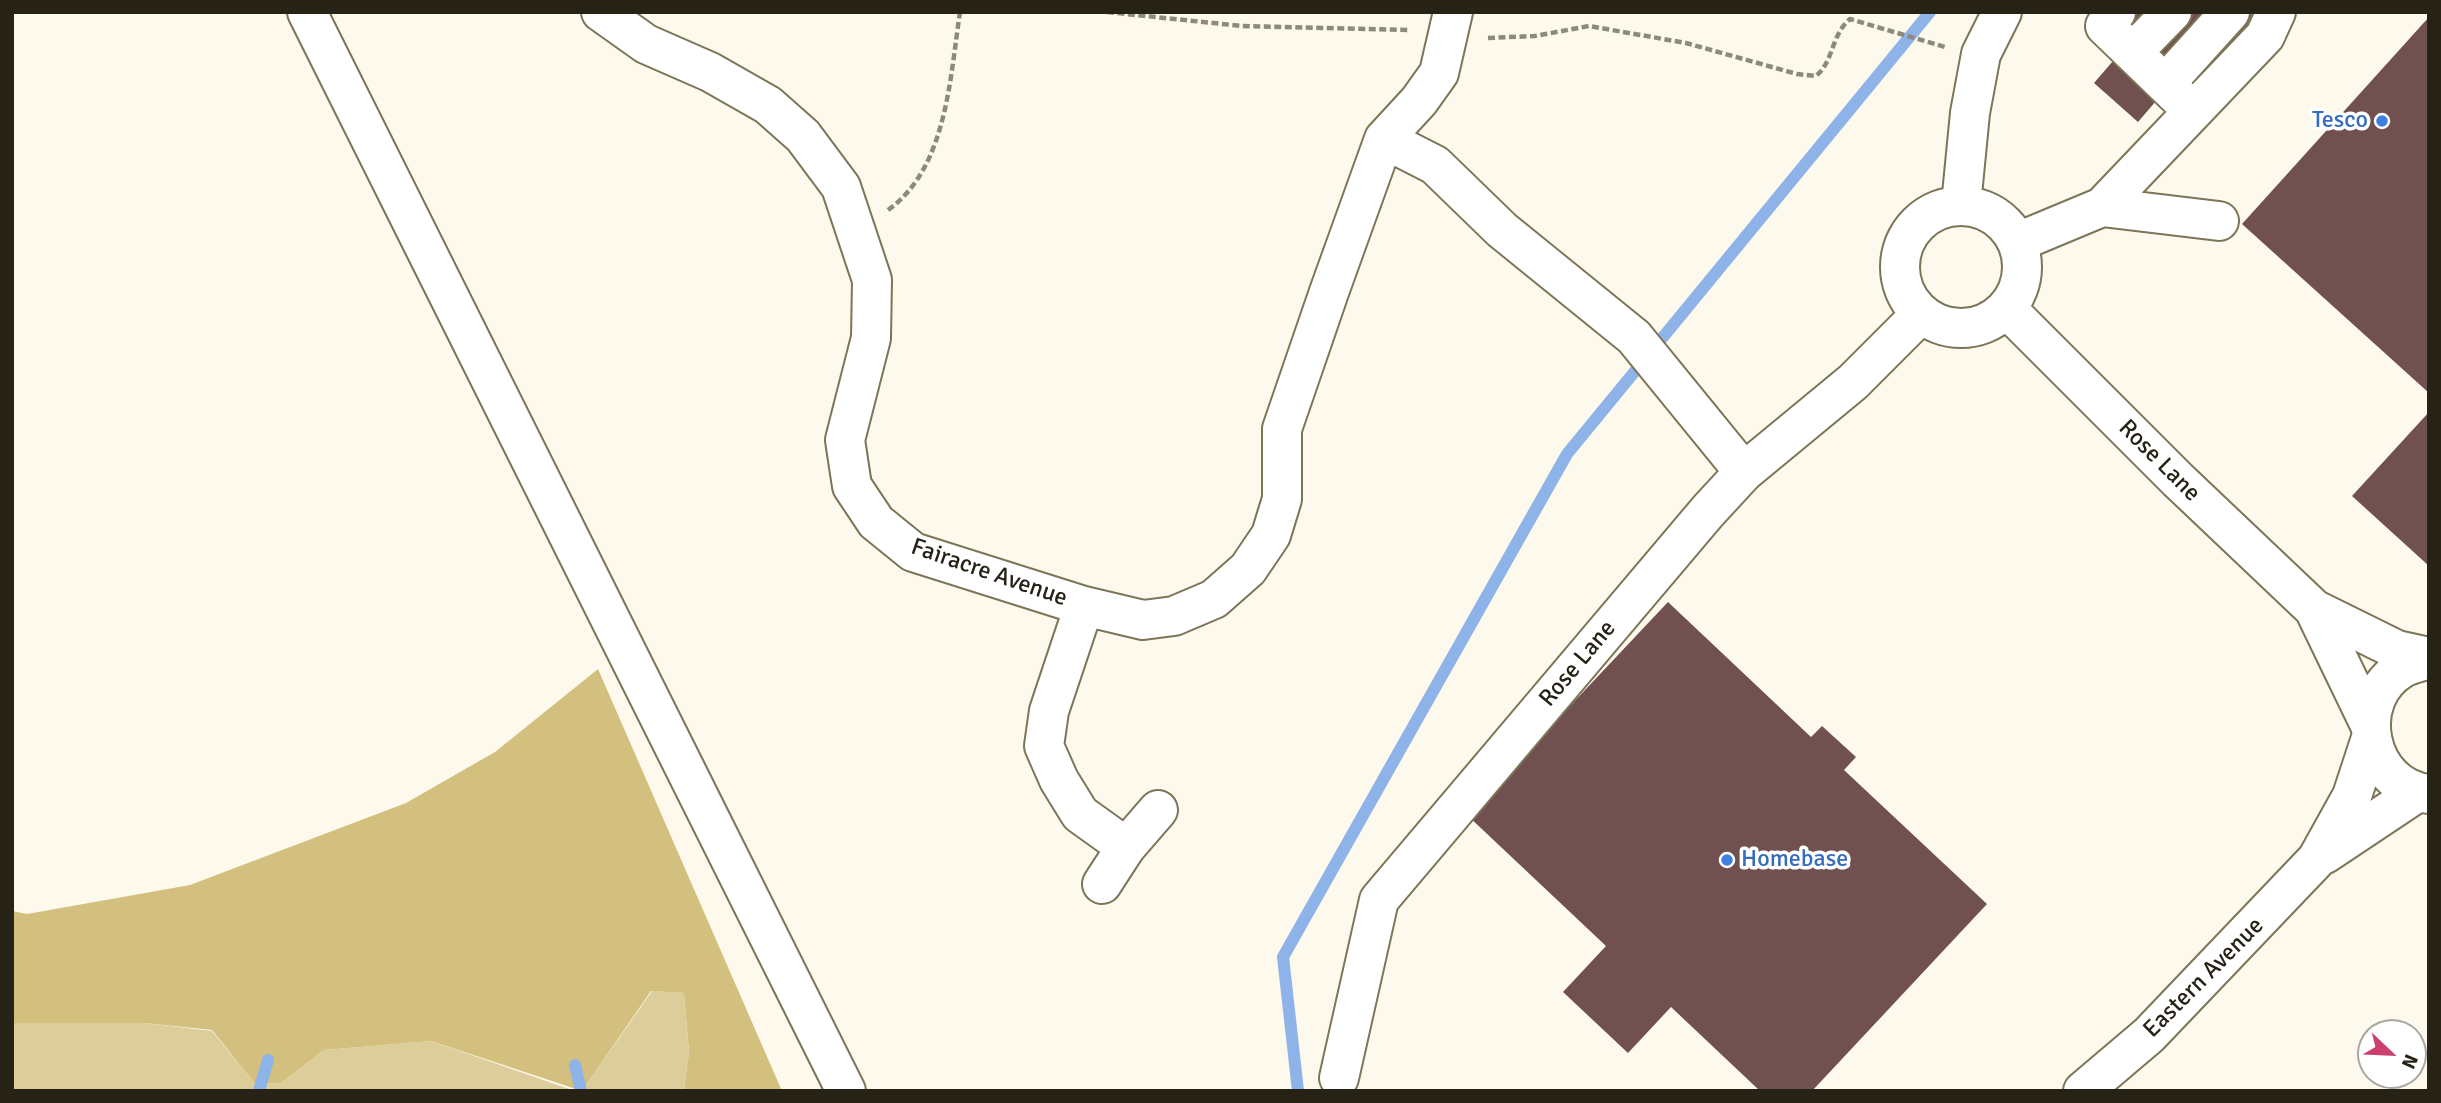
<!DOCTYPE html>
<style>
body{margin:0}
#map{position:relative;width:2441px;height:1103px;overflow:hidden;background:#fdfaed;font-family:Signika,sans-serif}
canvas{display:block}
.frame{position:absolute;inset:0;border:14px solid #262216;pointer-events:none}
.north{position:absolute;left:2357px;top:1019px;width:70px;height:70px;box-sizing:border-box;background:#fff;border:2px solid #a8a7a2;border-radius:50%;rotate:113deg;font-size:19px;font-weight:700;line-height:28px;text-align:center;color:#262216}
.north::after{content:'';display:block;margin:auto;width:24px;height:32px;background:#cb3f71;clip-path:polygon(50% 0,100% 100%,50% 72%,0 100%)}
</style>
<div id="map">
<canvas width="2441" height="1103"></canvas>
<div class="frame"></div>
<div class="north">N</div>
</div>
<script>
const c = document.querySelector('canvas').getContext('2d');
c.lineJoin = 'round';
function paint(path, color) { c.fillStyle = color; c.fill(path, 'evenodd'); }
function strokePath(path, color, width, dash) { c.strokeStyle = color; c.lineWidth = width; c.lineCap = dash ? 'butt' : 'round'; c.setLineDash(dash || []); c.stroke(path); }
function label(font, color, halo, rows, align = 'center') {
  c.font = font + ' Signika,sans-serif'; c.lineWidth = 7; c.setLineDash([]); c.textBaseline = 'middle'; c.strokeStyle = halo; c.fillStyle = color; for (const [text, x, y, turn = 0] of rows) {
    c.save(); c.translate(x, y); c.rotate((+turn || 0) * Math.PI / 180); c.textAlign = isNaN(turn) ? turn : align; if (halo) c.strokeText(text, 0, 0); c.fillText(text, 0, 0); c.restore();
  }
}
paint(new Path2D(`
 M652 991 684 993 689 1052 684 1091H582Z
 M12 1023H144L212 1031 255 1084 281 1083 324 1050 431 1041 575 1091H12Z`), '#dccd9a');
paint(new Path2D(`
 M598 669 782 1091H684L689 1052 684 993 651 991 582 1091 431 1041 324 1050 281 1083 255 1084 212 1030 144 1023H12V911L27 914 190 885 406 803 495 752Z`), '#d3c07e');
strokePath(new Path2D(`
 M575 1065 581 1091
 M259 1091 268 1060
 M1298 1091 1283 957 1567 454 1930 12`), '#8eb3e8', 12);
paint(new Path2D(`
 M2129 12H2249L2257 20 2175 107 2162 94 2138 122 2094 83 2119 54Z
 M2429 17V393L2242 224Z
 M2429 412V566L2352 496Z
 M1668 602 1811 737 1822 726 1856 757 1844 770 1987 904 1812 1091H1760L1671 1007 1628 1053 1563 992 1606 946 1467 815Z`), '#715150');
const minor = new Path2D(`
 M601 12 646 44 710 72 768 105 803 136 841 187 872 280 871 338 845 440 852 486 876 522 913 552 1084 606 1143 620 1174 616 1214 599 1248 569 1271 535 1282 499V429L1329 292 1384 139 1419 101 1439 73 1453 12
 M2116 12 2105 26 2193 111
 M2133 52 2172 12
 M2165 84 2230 12
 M1384 139 1435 165 1502 230 1634 337 1744 472
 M1961 205 1970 113 1981 54 2002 12
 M1900 267a61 61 0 1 1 122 0a61 61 0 1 1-122 0Z
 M2102 207 2219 221
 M2018 242 2102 207 2265 36 2276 12
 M2007 309 2178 480 2314 609 2397 650 2429 657
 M1084 606 1049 711 1044 746 1059 780 1080 814 1126 847
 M2314 609 2370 725
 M1102 884 1126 847 1158 810
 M1339 1078 1379 900 1708 511 1744 472 1853 382 1921 314`);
const major = new Path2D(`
 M2429 659C2421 662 2411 664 2403 668 2349 699 2367 787 2429 794
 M2325 854 2418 792
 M2083 1091 2149 1035 2317 859 2352 796 2371 738`);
const highway = new Path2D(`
 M307 12 846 1091`);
strokePath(minor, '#7d7558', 42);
strokePath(major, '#7d7558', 42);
strokePath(highway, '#7d7558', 42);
strokePath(new Path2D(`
 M1107 12 1242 26 1409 30
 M1488 38 1535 36 1589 26 1686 43 1797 74 1816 76C1834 61 1831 35 1850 19L1945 47
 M888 210C947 168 950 77 960 12`), '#8d8a7d', 4.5, [7, 3.5]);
strokePath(minor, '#fff', 38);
strokePath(major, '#fff', 38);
strokePath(highway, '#fff', 38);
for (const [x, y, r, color] of [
 [2382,121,7,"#3f7fe0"],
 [1727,860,7,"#3f7fe0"]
]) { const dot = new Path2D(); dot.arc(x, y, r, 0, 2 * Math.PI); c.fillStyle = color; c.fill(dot); strokePath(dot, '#fff', 2.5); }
label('24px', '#366cbe', '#fff', [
 ["Tesco",2368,121],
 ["Homebase",1741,860,"left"]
], 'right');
label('24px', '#262216', '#fff', [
 ["Rose Lane",2159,461,45],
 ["Fairacre Avenue",989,573,19],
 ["Rose Lane",1578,664,-50],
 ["Eastern Avenue",2204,978,-45]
]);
</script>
